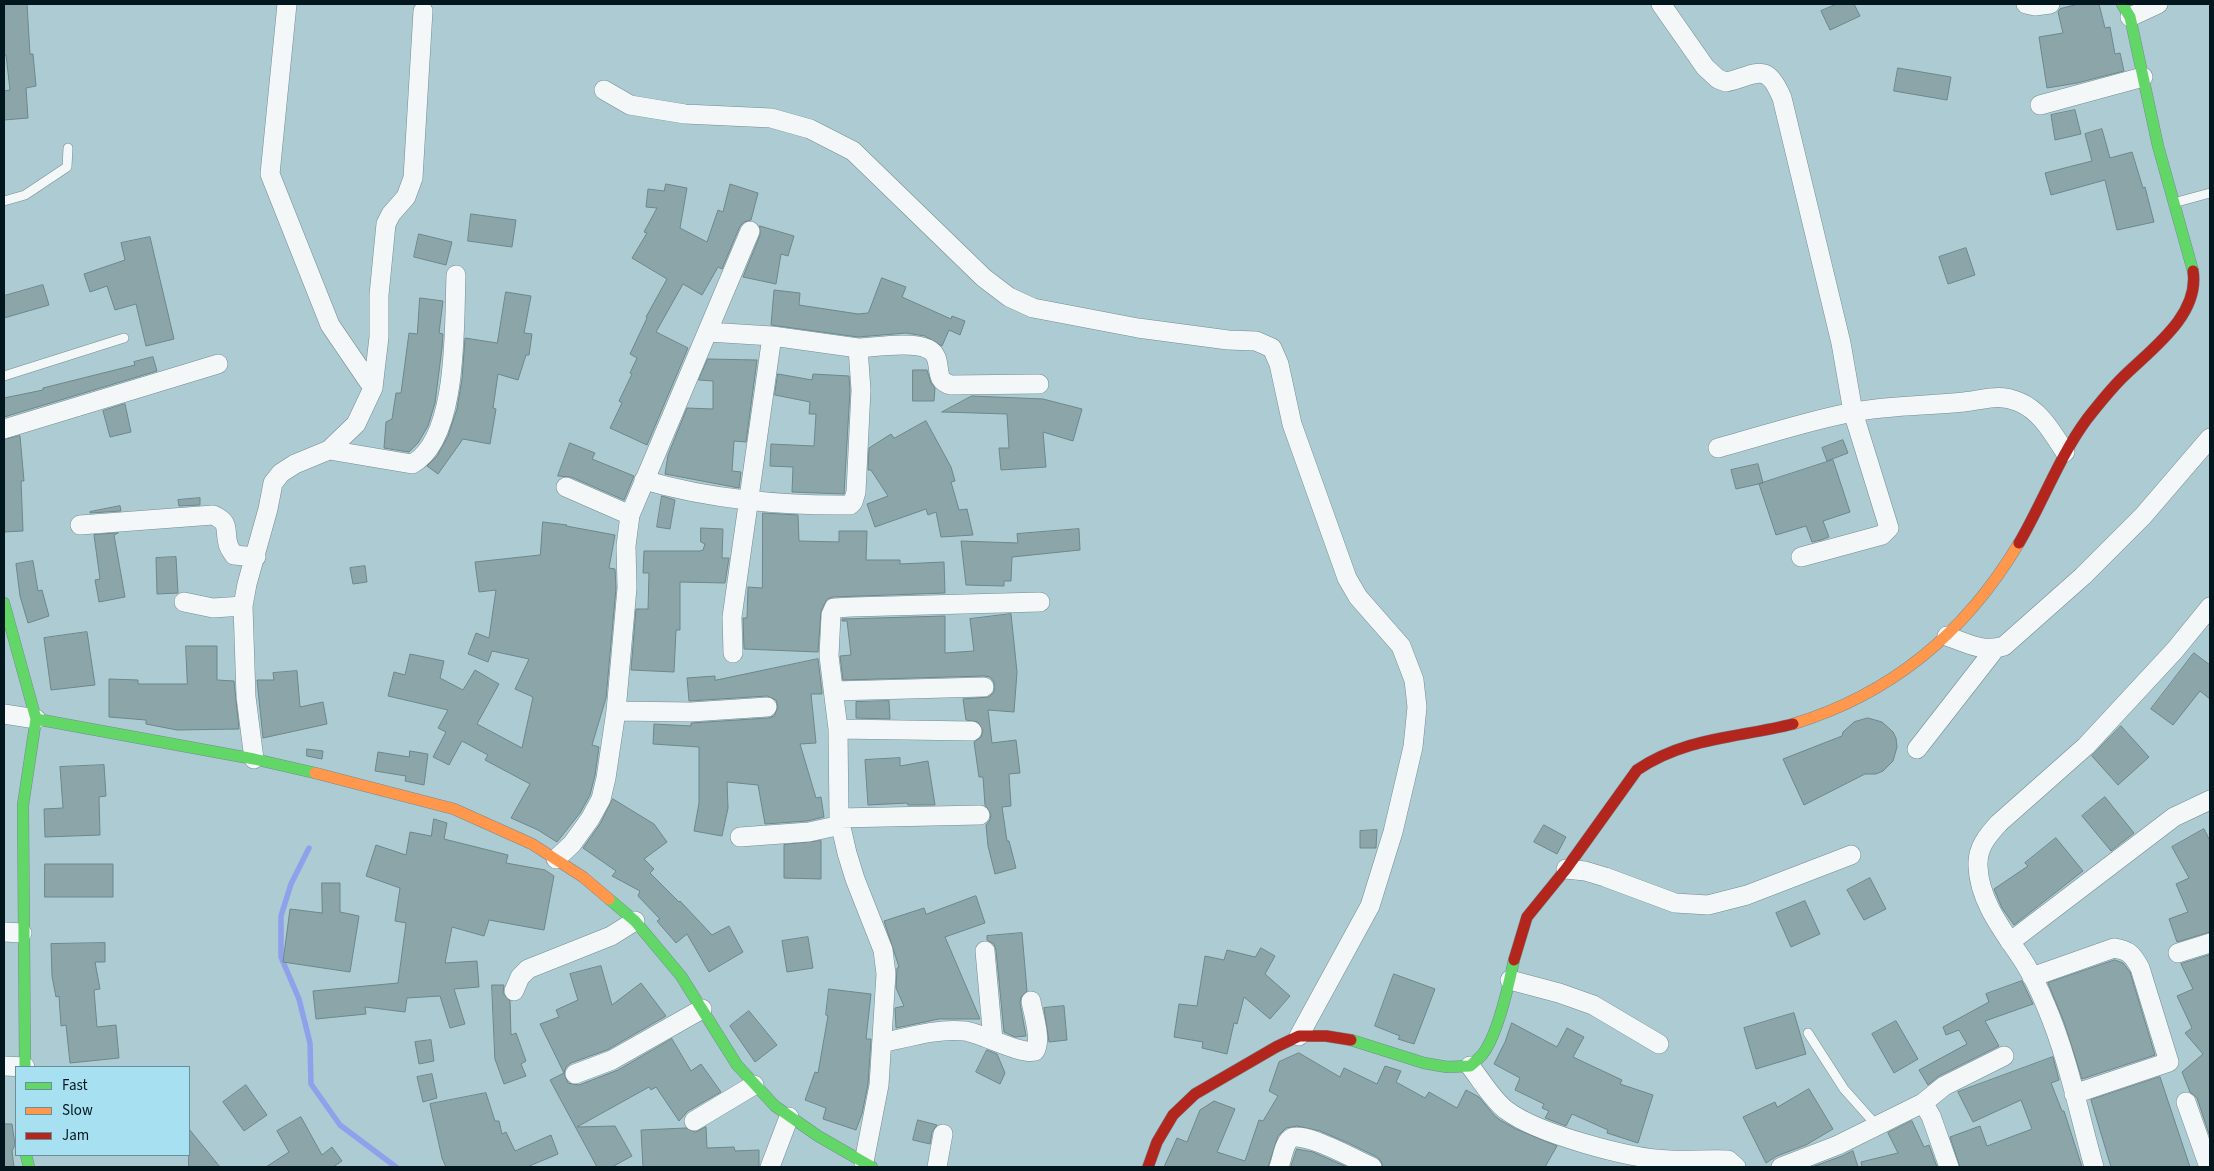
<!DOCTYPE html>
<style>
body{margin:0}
#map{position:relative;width:2214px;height:1171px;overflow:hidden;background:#accbd3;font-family:"Source Sans 3",sans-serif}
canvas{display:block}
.frame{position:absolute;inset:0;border:5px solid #02171d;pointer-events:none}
.legend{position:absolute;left:15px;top:1066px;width:175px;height:90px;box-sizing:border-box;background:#a7e1f1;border:1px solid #65909c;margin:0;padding:6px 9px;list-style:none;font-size:15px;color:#02171d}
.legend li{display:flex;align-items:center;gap:10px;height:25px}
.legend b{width:25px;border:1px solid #65909c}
</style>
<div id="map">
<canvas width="2214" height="1171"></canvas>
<div class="frame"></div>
<ul class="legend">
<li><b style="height:6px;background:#63d668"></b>Fast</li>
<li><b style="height:6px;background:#ff974d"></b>Slow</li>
<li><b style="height:6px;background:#b3261e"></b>Jam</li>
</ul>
</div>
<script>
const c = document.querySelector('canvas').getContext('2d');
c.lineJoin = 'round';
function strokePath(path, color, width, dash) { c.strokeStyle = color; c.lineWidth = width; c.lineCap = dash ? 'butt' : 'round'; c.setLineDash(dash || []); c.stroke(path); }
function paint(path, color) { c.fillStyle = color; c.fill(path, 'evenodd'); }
strokePath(new Path2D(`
 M309 848 291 884 281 916V957L299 999 310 1043 311 1084 340 1125 396 1167`), '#8fa1ea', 5.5);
const building = new Path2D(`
 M4 4H27L30 54H33L36 86 26 88 28 118 4 120V91L10 90 6 55H4Z
 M1837 4H1854L1860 16 1830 30 1821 11Z
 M2079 4H2099L2105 28 2110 27 2115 54 2120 53 2124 71 2077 83 2047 88 2039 37 2063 33 2058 12 2060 9Z
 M1898 68 1951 77 1947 100 1894 91Z
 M2075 110 2081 134 2055 140 2051 115Z
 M2102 129 2110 158 2132 152 2143 188 2145 187 2154 222 2117 230 2105 180 2051 195 2045 173 2092 161 2085 134Z
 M666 184 687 188 680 228 707 242 718 210 723 212 730 184 758 193 751 220 744 222 740 226 722 269 718 267 702 295 683 284 656 332 688 348 647 445 610 428 622 403 619 401 632 374 630 373 637 358 630 354 647 318 646 317 667 279 632 258 647 233 644 232 657 208 646 207 648 189 664 191Z
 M471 214 516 220 512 247 468 241Z
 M760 226 794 236 788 256 781 254 776 284 743 277 760 235Z
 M419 234 452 242 446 265 414 257Z
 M150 237 174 339 146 346 136 304 115 310 107 286 90 292 84 274 125 260 121 243Z
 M1966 248 1975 275 1948 284 1939 257Z
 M882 278 906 287 902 297 951 319 952 316 965 321 960 335 949 330 942 346 925 336 906 333 858 337 771 325 774 290 800 293 799 305 858 314 868 313Z
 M43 285 49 305 4 318V296Z
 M506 292 531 296 524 333 532 334 529 355H526L518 380 498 374 493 408 496 409 490 444 463 439 438 474 427 466 437 456 448 436 457 409 462 379 465 338 497 343Z
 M420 298 443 301 439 333 443 334 442 348 435 403 428 426 418 443 409 452 384 448 386 422 392 419 396 393H401L409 333 417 334Z
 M153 357 157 371 4 417V398L43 390V388L135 365 134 362Z
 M708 359 757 360 746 442 734 441 732 471 741 472 739 488 665 474 668 455 687 408 713 409V381L699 380Z
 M913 370H927L931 383 935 388 934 401H913Z
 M778 374 812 380 813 374 849 376 850 390 844 494 792 492 793 467 770 466 771 444 814 446 816 414H809L810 402 775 395Z
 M972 396 1043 399 1082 409 1073 441 1043 432 1046 467 1001 470 999 448H1009L1007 414 942 412Z
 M125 404 131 432 110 437 103 411Z
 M926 421 951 467 955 481 951 482 959 510 967 509 973 535 941 537 936 512 928 515 926 509 875 527 867 504 888 496 871 470H868L869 448 891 434 894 438Z
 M20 436 24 481H21L23 531 4 532V440Z
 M1843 440 1848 453 1827 461 1822 448Z
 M570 443 595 453 592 459 634 476 624 500 571 477 558 476Z
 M1833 460 1850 512 1823 521 1829 537 1821 540 1812 542 1806 526 1776 535 1759 484Z
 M1758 464 1763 483 1736 489 1731 470Z
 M662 496 675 500 670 529 657 527Z
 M200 498V505L179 506 178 500Z
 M120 506 121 511 90 513V512Z
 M763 513 798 515 799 541 839 542V531H867L866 560H900V564L944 562 945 593 833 597 827 599 821 611 818 652 744 649 743 618H747L748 587 762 588Z
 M543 522 567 525 566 526 615 535 609 568 615 569 616 588 606 698 592 745 599 747 595 775 590 795 580 813 557 842 538 830 511 818 530 784 485 760 488 755 462 741 449 765 433 757 446 732 438 728 448 710 388 696 394 672 405 675 410 654 444 661 440 678 463 690 475 670 499 684 477 724 522 748 533 697 515 689 529 659 492 651 488 662 468 654 476 633 489 638 496 590 479 592 475 562 540 555Z
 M701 528 723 529 722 558H729L725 583 680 582V630H676L674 672 631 670 636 609H648L649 573H643L644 551H700L703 550 705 544 701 542Z
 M1079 529 1080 550 1012 557 1011 581H1004V586L966 585 961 541 1018 543 1017 534Z
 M118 533 114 535 125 597 99 602 95 580 100 579 94 535Z
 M176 557 178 593 157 594 156 558Z
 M33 561 38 591 42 590 49 616 28 623 20 596 16 564Z
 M365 566 367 582 353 584 350 568Z
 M1011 614 1017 672 1014 712 988 710 992 743 1016 740 1020 773 1009 774 1011 806 1002 807 1007 841H1009L1016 868 995 874 988 846 986 825 990 820 991 814 985 805 983 777H979L974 742 981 737 983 731 978 722 966 720 963 699 989 697 994 692V682L990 677 984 676 843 680 840 656 851 655 847 621H842V619L945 616V653L974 651 970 619Z
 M87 632 95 685 51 690 44 638Z
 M186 646H217V680L234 681 239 729 177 730 146 724V720L109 717V679L138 680V684H187Z
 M2194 653 2210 665V699L2200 691 2173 725 2151 709Z
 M818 659 822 692V694H811L816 743 800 744 816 798 821 797 824 817 807 821 765 824 758 785 727 782 728 808 722 836 694 831 699 803V747L653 744 654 724 691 726V723L768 718 774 716 778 707 776 700 767 696 689 701 687 678 715 676V680Z
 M297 671 300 707 323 702 327 724 263 738 257 680H274L273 673Z
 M889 701 890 719 856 718V702Z
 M1868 718 1882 722 1893 732 1896 738 1897 747 1893 761 1883 771 1876 774H1865L1804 805 1783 759 1842 736 1843 732 1854 722Z
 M2121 726 2149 757 2118 785 2092 756Z
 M307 749 323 751 322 759 307 756Z
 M410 751 428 754 424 785 405 781 406 776 375 771 378 752 409 757Z
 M900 758V766L928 761 935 805H908L907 803 868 805 865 760Z
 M104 765 106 796 99 797 100 835 45 837 44 809 63 808 60 767Z
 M2105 797 2134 833 2111 851 2082 816Z
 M613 799 654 824 667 842 644 859 654 869 650 873 679 902 680 901 712 935 729 926 743 952 709 972 687 934 676 943 657 921 660 919 638 896 640 891 612 876 616 871 583 848 600 824Z
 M434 819 447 823 444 839 508 855 506 863 545 870 554 876 544 930 489 920 484 936 452 927 445 963 477 961 479 987 454 989 465 1024 450 1028 440 996 407 998 405 1012 365 1007 366 1014 316 1019 313 991 398 983 406 923 395 921 400 888 366 876 376 845 406 855 410 832 431 836Z
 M1544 825 1566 837 1557 854 1534 842Z
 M2204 829 2210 841V932L2177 942 2169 919 2188 912 2176 884 2189 878 2172 847Z
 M1377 830 1376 848H1360V831Z
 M2056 838 2083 871 2014 925 2002 908 1994 889 2028 866 2025 863Z
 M821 841V879L784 878V845Z
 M45 864H113V897H45Z
 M1870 878 1886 909 1864 920 1847 890Z
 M322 883H340V912L359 916 350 972 283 962 290 909 322 913Z
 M976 896 985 923 945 937 980 1019H939L896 1028 895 1008 904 1006 896 988 897 968 899 967 884 921 924 908 926 914Z
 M1805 901 1820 934 1791 947 1776 913Z
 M1022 933 1027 991 1021 997 1020 1003 1026 1036 1015 1037 1004 1032 996 950 994 944 987 940V936Z
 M808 937 813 968 787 972 782 941Z
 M105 943V962H95L100 989 94 990 97 1027 116 1025 119 1058 70 1063 66 1025 61 1026 59 996 56 997 52 976 51 944Z
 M1261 948 1275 956 1265 974 1290 996 1270 1019 1244 997 1237 1024 1234 1023 1227 1054 1202 1048 1203 1042 1174 1037 1179 1004 1197 1006 1205 956 1224 960 1227 950 1255 957Z
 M2210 955V1137L2197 1098 2190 1092 2182 1072 2203 1054 2185 1033 2192 1028 2177 996 2193 989 2181 964Z
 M2115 960 2123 963 2130 972 2155 1055 2082 1079 2064 1022 2048 983Z
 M601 966 612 1005 641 983 666 1016 607 1050 571 1063 566 1067 564 1073 540 1024 559 1017 556 1010 578 1000 570 974Z
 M1394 974 1435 989 1414 1044 1398 1039 1400 1036 1375 1026Z
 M2022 981 2033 1004 1985 1021 1999 1046 1939 1076 1928 1085 1919 1070 1967 1044 1959 1030 1946 1035 1943 1027 1989 1002 1986 994Z
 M492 985H504L503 993 510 1001 511 1035 516 1033 526 1061 521 1064 526 1076 504 1084 495 1059Z
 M829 989 871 994 866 1039H871L868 1084 862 1114 856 1130 823 1119 826 1108 805 1100 815 1072 818 1073 828 1016 826 1015Z
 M1064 1006 1067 1040 1049 1042 1044 1008Z
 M749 1011 777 1045 755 1062 730 1026Z
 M1794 1013 1806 1054 1756 1069 1744 1028Z
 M1896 1021 1918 1059 1894 1073 1872 1034Z
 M1512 1023 1557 1047 1567 1028 1584 1037 1573 1057 1622 1080 1620 1084 1653 1095 1638 1143 1607 1133 1608 1130 1572 1114 1566 1126 1545 1118 1549 1111 1542 1108 1544 1104 1515 1090 1520 1078 1494 1064 1505 1042Z
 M672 1039 691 1071 701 1064 721 1092 688 1111 679 1121 656 1087 651 1090 649 1087 577 1127 615 1126 632 1156 612 1167H597L550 1080 564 1073 568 1083 579 1085 618 1070Z
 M431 1040 434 1061 419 1064 415 1042Z
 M987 1050 997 1054 1005 1073 1000 1084 976 1072Z
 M1299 1053 1340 1077 1344 1068 1377 1084 1385 1066 1401 1071 1396 1082 1425 1098 1429 1092 1457 1108 1466 1090 1479 1097 1494 1115 1500 1120 1516 1129 1557 1146 1545 1167H1383L1381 1161 1377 1157 1348 1143 1320 1131 1297 1126 1286 1128 1278 1136 1268 1167H1164L1177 1138 1187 1142 1200 1110 1214 1101 1235 1109 1217 1152 1245 1161 1259 1120 1263 1121 1278 1096 1269 1091 1279 1062Z
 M2053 1057 2059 1080 2051 1083 2062 1111H2064L2082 1167H1960L1950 1137 1980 1126 1987 1146 2032 1129 2021 1100 1973 1122 1958 1092Z
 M432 1074 437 1098 423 1102 417 1077Z
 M2160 1077 2190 1167H2111L2091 1100Z
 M246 1085 267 1115 244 1131 223 1102Z
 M1809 1089 1833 1129 1806 1145 1777 1156 1766 1163 1743 1117 1775 1102 1777 1107Z
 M486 1093 495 1121H499L502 1134 506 1132 515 1151 551 1135 558 1154 527 1167H446L442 1158 430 1104Z
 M301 1117 322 1155 332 1147 342 1161 333 1167H266L289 1152 277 1131Z
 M918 1120 937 1125 932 1132 930 1144 913 1140Z
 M1912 1121 1924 1147 1929 1145 1937 1167H1862L1861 1162 1898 1153 1888 1133Z
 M4 1124H12L15 1145 12 1151 14 1167H4Z
 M706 1127 707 1148 734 1147 735 1151 759 1150V1167H643L641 1130 686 1128 695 1132Z
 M189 1129 220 1167H189Z
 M1297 1149 1313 1152 1347 1167H1291Z
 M1853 1151 1858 1167H1812L1842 1156Z`);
paint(building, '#8ca5a9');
strokePath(building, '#6d878b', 1);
const lane = new Path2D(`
 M4 201 25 195 67 167 68 148
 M2177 202 2210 193
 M4 376 124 338
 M1808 1033 1844 1089 1877 1126`);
const street = new Path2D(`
 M287 4 270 174 330 325 373 388
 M1661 4 1705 67 1718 79 1726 82C1757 75 1766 60 1782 98L1841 343 1853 412 1889 528 1882 535 1801 557
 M2026 4 2035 6 2050 4
 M2130 17 2158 4
 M604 90 630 105 685 114 771 118 810 129 853 151 984 278 1009 297 1033 308 1138 328 1228 340 1256 341 1272 348 1279 364 1292 424 1347 578 1358 597 1401 646 1414 680 1417 707 1413 747 1393 832 1370 906 1299 1036
 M2040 105 2143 77
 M708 332 772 336
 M4 429 218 364
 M1718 448C1763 436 1809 420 1854 412 1891 405 1927 406 1964 402 1985 400 1998 393 2019 402 2041 411 2053 434 2065 452
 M329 450 412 464C459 439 454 322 456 275
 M644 480C708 499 783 506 850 505L853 502 856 492 861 390 858 348C876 347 913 341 928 349 946 358 930 380 951 385L1039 384
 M566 487 630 515
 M80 525 213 515C231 523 224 529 228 544 229 548 232 552 234 555L256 557
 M184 602 213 608 243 606
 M1947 636C1966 643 1984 653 2004 646L2083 576 2143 516 2210 438
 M733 653 732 617 772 336 858 348
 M834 691 984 687
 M616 711 691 712 767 707
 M4 714 36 719
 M838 729 972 731
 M1917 749 1995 649
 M254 759 246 697 243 606 247 584 268 509 273 483 281 473 295 464 329 450 356 424 373 388 379 337V295L386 224 391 214 406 197 413 178 423 11
 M839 818 980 815
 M740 837 809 832 841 825
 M556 859 572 844 590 819 601 799 606 778 616 711 627 588 626 546 630 515 750 231
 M1566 869 1585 871 1605 877 1675 903 1708 905 1747 895 1851 855
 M4 932 22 933
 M2010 942 2174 817 2210 800
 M985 951 993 1040
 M2178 953 2210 943
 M2032 977 2114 948C2129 950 2133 955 2140 968L2169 1062 2074 1094
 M1510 980 1559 993 1593 1005 1659 1044
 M514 991 520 977 528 969 611 936 635 921
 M882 1043C909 1037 938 1028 965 1031 984 1034 1020 1055 1035 1051 1042 1039 1033 1014 1031 1001
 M4 1066 25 1067
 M1470 1066C1481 1080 1492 1099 1506 1110 1538 1134 1630 1159 1670 1160 1689 1161 1709 1159 1728 1160L1736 1167
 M575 1074 612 1060 702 1009
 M2186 1102 2209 1167
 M1923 1103 1944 1086 2004 1056
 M694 1121 754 1085
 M864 1162 879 1085 886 974 883 950 855 879 847 853 839 818 838 729 829 656 831 615 834 608 852 607 1040 602
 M770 1167 789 1117
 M937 1167 943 1134
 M1279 1167C1282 1159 1284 1144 1290 1139 1301 1129 1358 1161 1372 1167
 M1781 1167 1838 1145 1923 1103 1931 1116 1949 1167
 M2094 1167C2079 1114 2068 1057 2046 1006 2040 991 2032 975 2024 962 2005 933 1979 902 1978 866 1977 848 1987 836 1999 823L2086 746 2175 650 2210 607`);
const fast = new Path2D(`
 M2122 4 2130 17 2158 146 2193 271
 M4 603 36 719 254 759 315 773
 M609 899 635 921 681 976 737 1065 775 1106 818 1136 872 1167
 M1351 1040 1424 1063 1447 1067 1470 1066C1474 1063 1478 1059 1482 1055 1497 1037 1509 984 1514 960
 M25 1067 23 805 36 719
 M26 1155 29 1167`);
const slow = new Path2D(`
 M1793 724C1892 694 1966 632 2019 543
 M315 773 454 809 532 844 583 877 609 899`);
const jam = new Path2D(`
 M2019 543C2043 502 2059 457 2087 419 2098 405 2109 391 2122 378 2150 350 2200 316 2193 271
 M1514 960 1527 917 1566 869 1637 770C1686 737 1737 738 1793 724
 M1148 1167 1157 1142 1173 1115 1195 1094 1276 1047 1299 1036H1326L1351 1040`);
strokePath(lane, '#738b92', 10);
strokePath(street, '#738b92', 20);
strokePath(fast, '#738b92', 12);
strokePath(slow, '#738b92', 12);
strokePath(jam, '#738b92', 12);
strokePath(lane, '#f3f7f8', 9);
strokePath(street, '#f3f7f8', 19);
strokePath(fast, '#63d668', 11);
strokePath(slow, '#ff974d', 11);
strokePath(jam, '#b3261e', 11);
</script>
